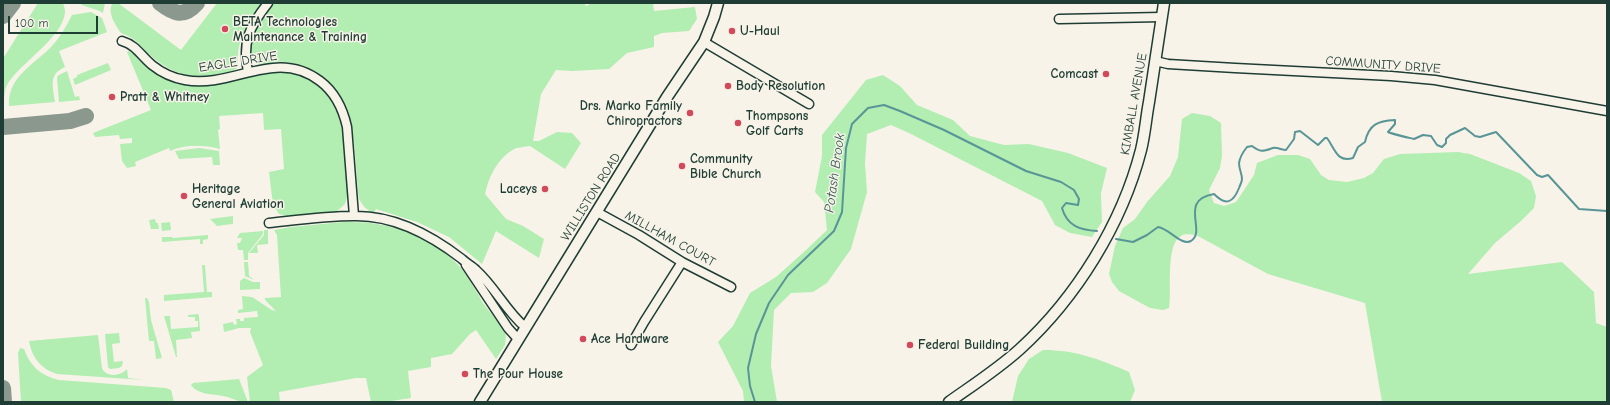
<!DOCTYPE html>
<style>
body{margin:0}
#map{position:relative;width:1610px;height:405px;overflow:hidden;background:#f7f3e8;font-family:"Comic Neue",sans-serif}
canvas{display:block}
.frame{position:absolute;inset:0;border:4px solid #1f3d34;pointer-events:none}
.scale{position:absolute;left:8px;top:16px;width:90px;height:18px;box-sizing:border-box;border:2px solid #1f3d34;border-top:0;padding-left:5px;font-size:12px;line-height:14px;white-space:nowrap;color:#1f3d34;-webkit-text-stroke:3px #f7f3e8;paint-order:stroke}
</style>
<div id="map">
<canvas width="1610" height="405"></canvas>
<div class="frame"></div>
<div class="scale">100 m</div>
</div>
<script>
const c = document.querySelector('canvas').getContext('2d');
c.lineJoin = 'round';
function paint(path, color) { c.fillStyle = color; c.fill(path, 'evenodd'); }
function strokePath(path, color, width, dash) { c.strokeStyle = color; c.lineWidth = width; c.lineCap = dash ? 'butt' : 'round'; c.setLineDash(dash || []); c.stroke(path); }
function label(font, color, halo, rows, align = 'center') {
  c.font = font + ' "Comic Neue",sans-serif'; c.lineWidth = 3; c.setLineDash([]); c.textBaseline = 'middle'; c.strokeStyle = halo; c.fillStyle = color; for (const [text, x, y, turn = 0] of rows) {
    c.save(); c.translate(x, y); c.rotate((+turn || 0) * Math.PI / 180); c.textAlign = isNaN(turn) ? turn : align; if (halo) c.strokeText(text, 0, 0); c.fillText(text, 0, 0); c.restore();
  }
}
paint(new Path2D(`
 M38 3H63C64 6 65 9 65 12 64 36 21 63 8 83 3 91 5 100 3 106V62L4 57Z
 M79 3H105L103 13C95 8 86 8 79 3Z
 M113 3H118L181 50 217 3H262C252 17 243 30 239 47 237 54 239 62 236 69 229 73 220 74 212 76 188 79 168 71 150 55 138 45 138 39 121 33 116 26 106 11 113 3Z
 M273 3H583L587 6 591 3H653L654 11 695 7 697 19 689 31 662 33 654 36V47L627 53 609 69 572 71 556 70 541 94 533 141H539L557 132 572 133 581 143 565 169 530 146C525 147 518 147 514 149 497 159 489 176 485 194L506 219 523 226 544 239 539 258 496 231 482 264 449 237 417 222 376 209 374 213C366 210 363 206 359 199 353 152 360 87 305 67 296 64 286 61 278 62 272 62 262 67 257 63 239 49 263 15 273 3Z
 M91 12 102 18 107 32 59 51 65 67C48 74 53 87 55 102L9 106C7 78 33 65 50 48 59 39 66 27 72 15Z
 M129 51C136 53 142 61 147 66 158 75 172 82 185 85 207 89 231 80 252 76 261 74 272 71 282 71 311 74 335 95 341 124 346 144 346 170 348 190L347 197 345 204 336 212 290 217 279 214 273 205 269 172 284 169 281 129 264 130 263 113 219 116 220 129 218 130 220 149C203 145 186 144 170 151L169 148 135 162 136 166 127 168 122 161 120 144 132 143V138L120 139 119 135 95 137 93 133 151 110 127 52Z
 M108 63 111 70 75 85 73 79 77 77V75Z
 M67 71 75 97 79 96 80 100 59 102 57 77 59 75Z
 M883 75 900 86 917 105 953 120 970 136 1004 145 1029 144 1068 153 1107 168 1101 193 1102 222 1092 237 1070 233 1055 225 1042 201 909 133 891 125 867 134 865 164 867 192 851 249 827 283 813 292 791 293 774 310 771 366 777 402H744L743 391 718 342 733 326 750 293 776 277 805 251 827 230 824 202 815 192 822 156V135L866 80Z
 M1192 113 1210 116 1221 123 1222 156 1220 168 1209 190 1214 203 1224 206 1236 202 1254 175 1257 163 1278 155H1298L1310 159 1321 175 1329 180 1347 182 1364 178 1373 173 1384 159 1400 154 1458 152 1470 154 1519 173 1531 181 1536 196 1534 208 1521 221 1495 243 1468 274 1562 262 1594 292 1596 323 1607 327V402H1382L1365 303 1268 274 1196 235C1192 235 1185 233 1181 236 1165 244 1172 292 1169 308L1163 310 1150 308 1119 291 1112 282 1109 274 1115 246 1123 228 1135 219 1147 202 1170 176 1178 157 1182 119Z
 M199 148 219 151 220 165H213L212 157 179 159 175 151Z
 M233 216V224H232L217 226 210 219Z
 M155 219 156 223H158L159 229H151L149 220Z
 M170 222 171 230 162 231 161 223Z
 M344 222C387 221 430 233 460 267 469 278 476 291 483 303 491 314 500 323 506 335L505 345 496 359 476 330 470 334 452 354 431 358V367L408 371 411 398 385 402H371L366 378H356L279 392 280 402H250L247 377 263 365 250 332 251 328H239L224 332 223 324 233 322 234 325 237 324 236 319H240V321H244V318L258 317 257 311 238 313V310L243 309 242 296 252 297 272 310 276 311 265 300V298L281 297 277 235 274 230 291 227Z
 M264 230H268V244L257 245 258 253H249L264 235Z
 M263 231V234L248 253V260H244L243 250H238L237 243H240L242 238H237L240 233Z
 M208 235V239L203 240V244H200V239L162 242V237H172L173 238Z
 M244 262H248L249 276 254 280 245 276Z
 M202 265H205L207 292H212V297L164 301V295L204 292Z
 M244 278 253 282H260V289L240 290V281Z
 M145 298H147L149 302 151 320 162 358 156 359 154 341H149Z
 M198 314 199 316 200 331 191 332 192 338 176 340 177 357H176L164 316H170L171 329 198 327V321H195V317H188V315Z
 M119 333 120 343 112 344 114 362 123 361 122 366 119 368 110 369 108 367 105 334Z
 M98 335 102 368C106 378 121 376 127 369L128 378 144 380 57 374C41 369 32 358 29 341Z
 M20 348 24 349C30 366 41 376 59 380L166 388 171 390 174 402H21L18 353Z
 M1043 350C1076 350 1099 359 1129 372L1135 390 1130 402H1012L1018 376 1029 359Z
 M239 379 248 402C237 402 233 398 223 396 213 394 198 395 191 385L193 383Z`), '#b2edb2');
strokePath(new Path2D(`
 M1116 239 1133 242 1147 235 1158 227C1170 229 1181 246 1191 241 1207 231 1178 200 1214 194 1226 206 1233 203 1239 188 1240 185 1242 182 1242 179 1242 174 1239 169 1239 163 1240 156 1243 152 1247 147L1252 146C1261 153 1264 151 1273 148 1277 147 1282 150 1286 150L1294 139 1295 132 1300 131 1318 145 1325 138H1327C1335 149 1337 163 1353 158L1358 147 1365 142C1369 124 1378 121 1395 120V124L1388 132C1392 134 1410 138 1414 139L1423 135 1431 136 1437 145 1442 147 1446 143V139L1450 135 1465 128 1475 136 1480 137 1496 132 1537 175 1542 177 1548 175 1579 209 1607 211
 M755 402 750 386 748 368 756 334 769 303 788 275 834 231 842 212 846 148 852 124 868 108 884 105 900 111 944 130 1026 171 1061 182 1074 190 1079 199 1078 205 1066 203 1062 208C1067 226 1080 230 1097 231`), '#599596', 2);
strokePath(new Path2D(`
 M160 3C174 14 184 18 197 3
 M3 16 13 3
 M3 127 70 121 86 116
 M3 388 4 402`), '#8b988e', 16);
const minor = new Path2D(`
 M1059 19 1162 17
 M122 41C136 45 141 56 152 65 162 73 173 78 185 80 233 89 275 47 320 81 336 93 343 109 347 127L354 216
 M704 42 809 104
 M1155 61 1168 64 1235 68 1391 76 1435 80 1607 111
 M248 72C242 42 249 27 268 3
 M597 212 639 235 682 262 731 287
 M269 223C297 220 326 216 354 216 395 215 431 235 462 259 466 263 472 266 476 270 495 287 506 311 525 327
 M466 265 508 328 518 339
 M631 345 644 322 682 262`);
const major = new Path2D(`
 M480 402 667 97 704 42 714 17 718 3
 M949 402C973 385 998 369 1020 349 1076 298 1122 224 1141 150 1145 134 1146 118 1149 102 1154 69 1159 36 1164 3`);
strokePath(minor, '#1f3d34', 11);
strokePath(major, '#1f3d34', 13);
strokePath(minor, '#f7f3e8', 8);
strokePath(major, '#f7f3e8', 10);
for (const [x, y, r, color] of [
 [225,29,4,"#d1495b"],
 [732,31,4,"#d1495b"],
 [1106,74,4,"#d1495b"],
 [728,86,4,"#d1495b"],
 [112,97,4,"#d1495b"],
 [690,113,4,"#d1495b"],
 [738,123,4,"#d1495b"],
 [682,166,4,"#d1495b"],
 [545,189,4,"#d1495b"],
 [184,196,4,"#d1495b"],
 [583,339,4,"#d1495b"],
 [910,345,4,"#d1495b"],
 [465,374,4,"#d1495b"]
]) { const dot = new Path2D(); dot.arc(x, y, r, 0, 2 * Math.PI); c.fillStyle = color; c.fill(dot); strokePath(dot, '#f7f3e8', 1.5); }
label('bold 13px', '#1f3d34', '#f7f3e8', [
 ["BETA Technologies",233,22],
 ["Maintenance & Training",233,37],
 ["U-Haul",740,31],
 ["Comcast",1098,74,"right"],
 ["Body Resolution",736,86],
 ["Pratt & Whitney",120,97],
 ["Drs. Marko Family",682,106,"right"],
 ["Chiropractors",682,121,"right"],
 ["Thompsons",746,116],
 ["Golf Carts",746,131],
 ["Community",690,159],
 ["Bible Church",690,174],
 ["Heritage",192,189],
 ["General Aviation",192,204],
 ["Laceys",537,189,"right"],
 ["Ace Hardware",591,339],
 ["Federal Building",918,345],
 ["The Pour House",473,374]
], 'left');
label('13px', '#1f3d34', '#f7f3e8', [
 ["EAGLE DRIVE",238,62,-9],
 ["COMMUNITY DRIVE",1383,65,4],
 ["KIMBALL AVENUE",1134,104,-80],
 ["WILLISTON ROAD",591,197,-58],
 ["MILLHAM COURT",670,239,29]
]);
label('italic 14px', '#325a55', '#f7f3e8', [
 ["Potash Brook",835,173,-82]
]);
</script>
